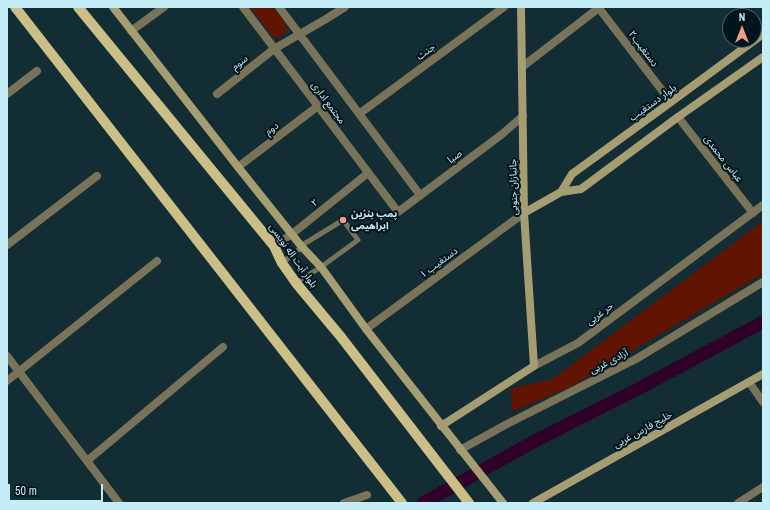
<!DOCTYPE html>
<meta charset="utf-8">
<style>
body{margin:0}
#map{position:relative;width:770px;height:510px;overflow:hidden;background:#122d33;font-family:"Archivo Narrow",sans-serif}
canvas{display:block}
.frame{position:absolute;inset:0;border:8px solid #c5edf8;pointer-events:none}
.north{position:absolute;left:722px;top:8px;width:40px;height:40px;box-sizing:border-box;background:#00151b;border:1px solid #4f6b73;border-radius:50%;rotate:0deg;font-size:11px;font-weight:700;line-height:16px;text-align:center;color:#c5edf8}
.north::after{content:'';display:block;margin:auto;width:14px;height:18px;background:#f49e87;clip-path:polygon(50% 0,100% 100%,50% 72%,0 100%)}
.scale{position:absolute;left:8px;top:484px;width:95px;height:18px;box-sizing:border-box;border:2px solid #c5edf8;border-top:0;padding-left:5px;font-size:12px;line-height:14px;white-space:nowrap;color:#c5edf8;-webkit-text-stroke:3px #00151b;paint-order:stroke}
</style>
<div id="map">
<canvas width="770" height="510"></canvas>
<div class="frame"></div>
<div class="north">N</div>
<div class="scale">50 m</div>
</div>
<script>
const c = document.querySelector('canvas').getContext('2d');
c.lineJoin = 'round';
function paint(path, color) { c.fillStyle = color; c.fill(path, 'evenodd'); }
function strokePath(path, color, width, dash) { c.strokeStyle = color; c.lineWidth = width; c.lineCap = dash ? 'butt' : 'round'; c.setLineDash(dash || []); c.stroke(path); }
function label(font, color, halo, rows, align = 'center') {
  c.font = font + ' "Archivo Narrow","Noto Sans Arabic",sans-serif'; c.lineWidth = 4; c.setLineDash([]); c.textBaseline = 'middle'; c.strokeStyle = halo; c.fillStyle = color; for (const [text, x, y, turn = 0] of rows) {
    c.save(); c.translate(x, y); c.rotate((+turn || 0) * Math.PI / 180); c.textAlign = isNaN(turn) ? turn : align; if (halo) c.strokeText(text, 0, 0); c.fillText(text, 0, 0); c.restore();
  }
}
paint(new Path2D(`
 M250 7H273L285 23 287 32 277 38 272 36Z
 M763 221V274L572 386 512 412 511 388 553 379Z`), '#611400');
strokePath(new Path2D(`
 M423 503 533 442 636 390 763 322`), '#2f0028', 13);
strokePath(new Path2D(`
 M282 263 302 247 304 244 343 220 358 240 321 267 296 283`), '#797359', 5);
strokePath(new Path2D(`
 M243 7 398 212 501 135 523 116
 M279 7 420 195
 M598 7 671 102
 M131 31 164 7
 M522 67 600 7
 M7 94 37 71
 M217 94 274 49 326 19 345 7
 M359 114 504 7
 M678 117 753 213
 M238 167 318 106
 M7 245 97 176
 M274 246 292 234 368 173
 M366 329 524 213
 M7 356 119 503
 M534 366 578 343 763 205
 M7 381 157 261
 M749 382 763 402
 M460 450 507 424 636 359 763 282
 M87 461 223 347
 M344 503 367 495
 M738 503 763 487`), '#797359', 8);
strokePath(new Path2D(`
 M113 7 238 167 302 247 321 267 366 329 503 503
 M561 192 572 174 671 102 763 34
 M524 213 561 192 581 189 678 117 763 57
 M441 426 534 366 524 213 521 7
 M533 503 763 374`), '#a79d73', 8);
strokePath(new Path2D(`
 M15 7 402 503
 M78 7 274 246 282 263 296 283 341 337 469 503`), '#cbbe87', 10);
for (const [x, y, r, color] of [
 [343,220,4,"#f49e87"]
]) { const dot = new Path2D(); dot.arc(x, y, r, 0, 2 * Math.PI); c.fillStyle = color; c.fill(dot); strokePath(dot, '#00151b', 1.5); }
label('10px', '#c5edf8', '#00151b', [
 ["دستغیب۲",643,49,53],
 ["جنت",426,52,-36],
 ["سوم",240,63,-38],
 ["مجتمع اداری",328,103,53],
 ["بلوار دستغیب",653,103,-36],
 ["دوم",272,129,-37],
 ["صبا",455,157,-37],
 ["عباس محمدی",723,159,52],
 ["جانبازان جنوبی",514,187,-91],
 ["۲",315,203,-39],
 ["بلوار آیت اله نویسی",293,256,55],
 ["دستغیب ۱",439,263,-36],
 ["حر غربی",600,314,-37],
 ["آزادی غربی",609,362,-27],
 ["خلیج فارس غربی",643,430,-29]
]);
label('bold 10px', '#c5edf8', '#00151b', [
 ["پمپ بنزین",351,214],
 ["ابراهیمی",351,226]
], 'left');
</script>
